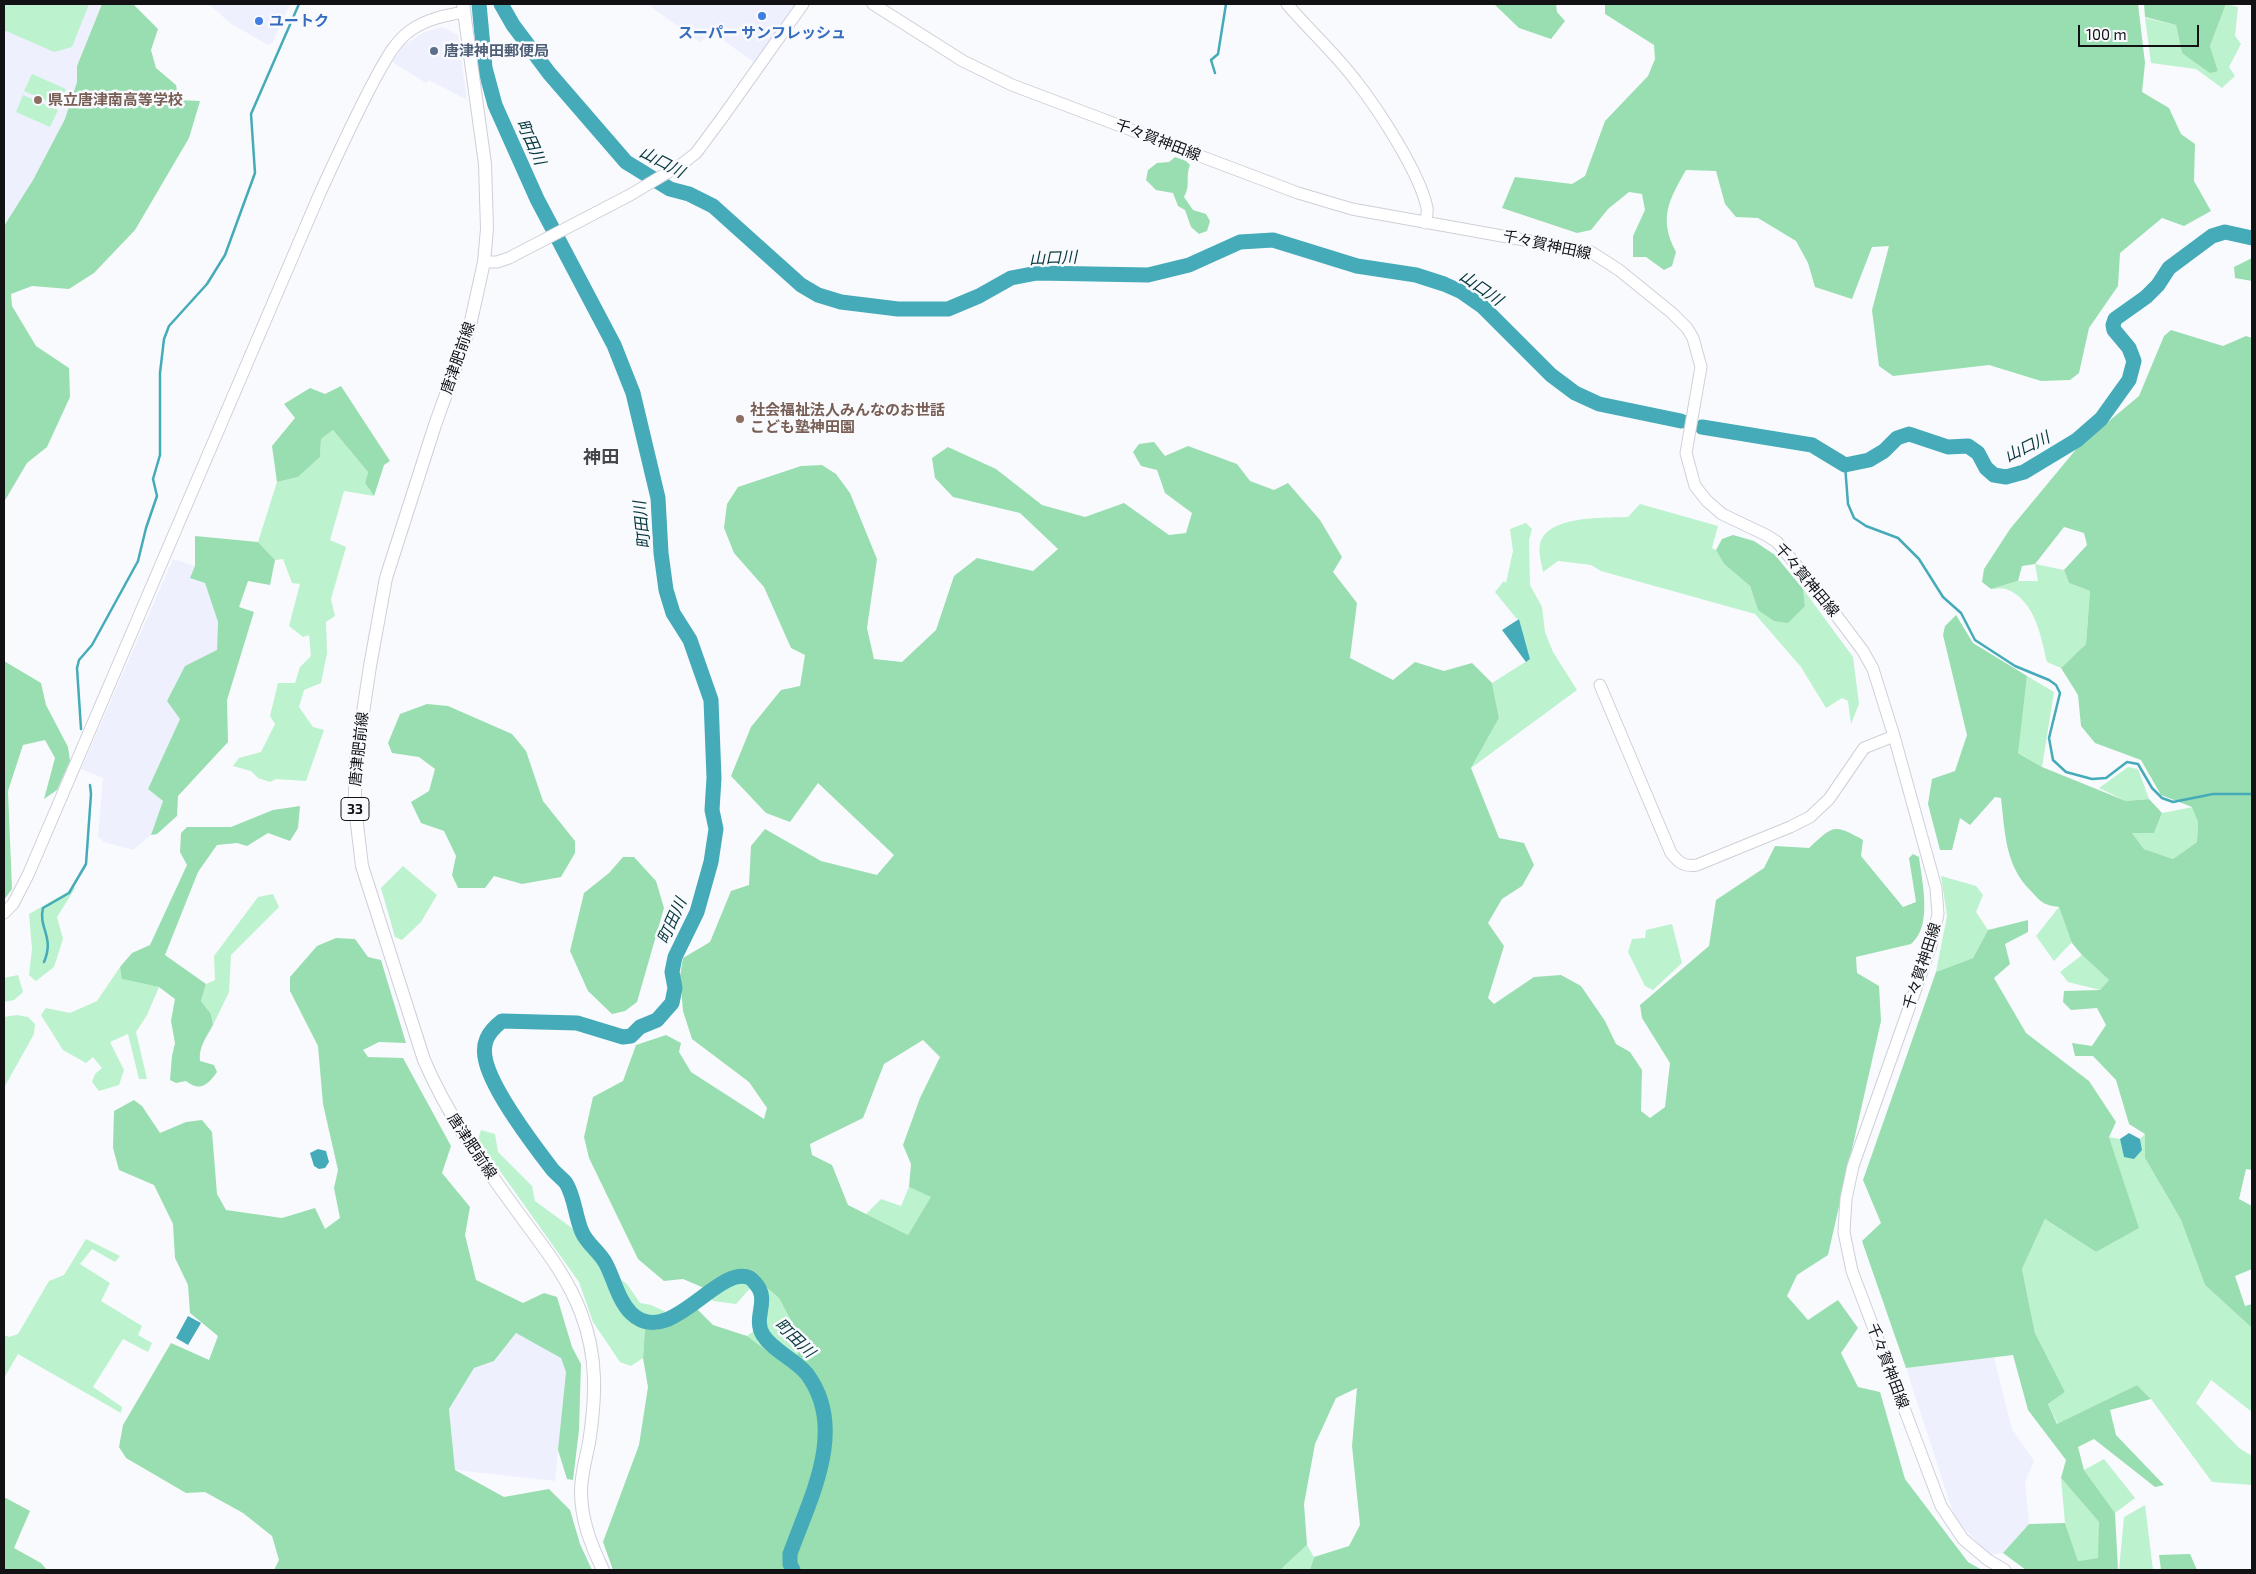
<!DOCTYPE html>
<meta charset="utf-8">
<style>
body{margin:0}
#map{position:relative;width:2256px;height:1574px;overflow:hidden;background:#f9fafe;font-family:"Exo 2",sans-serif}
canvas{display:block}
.frame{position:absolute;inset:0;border:5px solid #121215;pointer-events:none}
.scale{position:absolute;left:2078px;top:25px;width:121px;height:22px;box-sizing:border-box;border:2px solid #121215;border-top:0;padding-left:6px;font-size:15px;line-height:18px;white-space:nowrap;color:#121215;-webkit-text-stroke:4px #f9fafe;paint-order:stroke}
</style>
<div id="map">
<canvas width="2256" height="1574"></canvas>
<div class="frame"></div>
<div class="scale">100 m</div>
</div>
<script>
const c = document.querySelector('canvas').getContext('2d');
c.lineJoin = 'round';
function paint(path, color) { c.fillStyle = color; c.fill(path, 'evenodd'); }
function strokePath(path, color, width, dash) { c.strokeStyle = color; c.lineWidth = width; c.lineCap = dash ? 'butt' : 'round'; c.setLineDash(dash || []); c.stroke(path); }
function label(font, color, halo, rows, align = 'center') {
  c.font = font + ' "Exo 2","Noto Sans JP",sans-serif'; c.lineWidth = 5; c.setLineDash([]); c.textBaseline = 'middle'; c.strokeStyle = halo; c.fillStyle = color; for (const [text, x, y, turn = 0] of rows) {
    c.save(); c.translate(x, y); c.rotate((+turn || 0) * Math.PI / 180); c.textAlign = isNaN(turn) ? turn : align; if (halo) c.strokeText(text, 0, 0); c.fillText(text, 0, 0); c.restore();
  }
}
paint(new Path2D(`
 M4 4H102L77 66V82L65 119 33 180 4 226Z
 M209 4H290L273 42 268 45 230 23Z
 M654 4H796L755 63 710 31 701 43 651 7Z
 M442 27 458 35 467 100 429 80 426 83 392 62 403 46 424 32Z
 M173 559 195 566 205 583 218 622 217 651 185 666 180 719 148 789 163 801 151 835 133 850 104 842 98 836 103 778 81 769Z
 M516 1333 561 1357 566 1372 555 1481 455 1470 449 1409 474 1368 495 1361Z
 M1994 1357 2012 1429 2034 1461 2025 1482 2029 1524 2003 1553 1990 1555 1955 1519 1906 1368Z`), '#eef1fd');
paint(new Path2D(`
 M4 4H89L72 47 54 52 4 30Z
 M2226 4 2238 7 2235 36 2241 44 2229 67 2235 76 2222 88 2196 69 2151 63 2145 18 2176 25 2182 53 2218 71 2210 46Z
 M32 74 66 89 59 106 24 91Z
 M23 95 58 110 50 127 16 112Z
 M333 430 368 472 365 483 374 496 344 491 330 540 346 547 331 599 335 616 326 622 327 653 321 683 304 690 299 707 313 727 324 730 306 781 276 779 270 782 258 778 251 771 233 766 239 758 261 752 275 724 270 716 278 683H295L300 667 311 656 309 635 303 637 289 626 300 584 292 583 283 559 275 560 258 542 277 482 298 477 320 457 321 439Z
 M1640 504 1718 526 1712 548 1716 550 1724 564 1750 586 1758 610 1805 606 1803 589 1853 657 1859 704 1851 724 1848 701 1842 698 1826 708 1801 667 1755 614 1601 571 1591 565 1558 561 1543 572C1542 565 1538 553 1540 545 1545 515 1605 518 1628 517Z
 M1526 523 1532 529 1529 540 1530 585 1542 607 1545 632 1553 652 1577 690 1471 768 1499 718 1492 683 1530 659 1519 619 1516 618 1495 592 1504 581 1506 583 1513 551 1510 529Z
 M2035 564 2064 570 2069 583 2090 591 2086 644 2061 668 2047 662C2041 636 2035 600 2006 589 2002 588 1995 589 1991 589L2018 581H2038Z
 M2027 676 2054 692 2042 767 2017 752Z
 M2128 767 2138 769 2149 799 2126 801 2099 788Z
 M2193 807 2198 822 2197 842 2173 859 2144 849 2132 833H2154L2162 813Z
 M403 866 437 895 421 922 402 940 395 937 381 888Z
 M1941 876 1976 886 1983 895 1976 912 1988 930 1973 958 1936 972 1947 916Z
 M76 887 57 917 63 939 54 967 36 981 29 975 32 949 29 914Z
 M273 894 279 907 231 955 229 992 213 1025 211 1014 201 1001 206 984 215 980 214 956 258 897Z
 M2059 907 2072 942 2054 961 2036 936Z
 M1672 924 1682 963 1653 990 1645 986 1628 952 1632 939 1645 938 1646 930Z
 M2082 955 2109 980 2100 990 2068 982 2060 972Z
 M120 967 123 979 159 987 147 1015 136 1032 147 1079H139L128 1034 110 1042 124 1070 119 1085 99 1091 92 1082 95 1074 102 1068 93 1057 86 1063 63 1050 41 1015 46 1008 70 1013 97 1001Z
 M18 975 23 992 14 1000 4 1002V978Z
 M17 1015 28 1017 35 1024 34 1034 5 1086 4 1095V1017Z
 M481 1130 495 1134 498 1152 532 1186 535 1201 576 1231 596 1262 627 1284 640 1303 651 1305 677 1317 645 1328 643 1358 631 1366 620 1362 593 1322 579 1282 478 1140Z
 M2145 1134V1158L2181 1220 2205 1285 2252 1328V1412L2211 1380 2196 1403 2239 1448 2252 1456V1485L2212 1482 2151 1399 2137 1385 2058 1424 2048 1404 2065 1392 2035 1333 2022 1269 2045 1219 2096 1252 2138 1228 2109 1137 2120 1139 2124 1156 2142 1150 2140 1139Z
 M909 1187 932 1197 908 1235 866 1214 881 1199 901 1206Z
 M86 1239 120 1256 115 1262 92 1249 80 1264 110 1283 101 1301 142 1326 138 1335 152 1343 148 1352 123 1339 93 1387 122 1407 121 1413 18 1354 4 1378V1335L9 1337 18 1334 49 1281 64 1275Z
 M747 1271 779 1298 805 1347 786 1365 747 1336 765 1323 769 1300 753 1285 736 1304 713 1301 704 1288 728 1275Z
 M2104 1459 2135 1498 2115 1513 2084 1470Z
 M2061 1478 2099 1522V1558L2078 1561 2065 1523Z
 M2145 1505 2153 1570H2119L2124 1517Z
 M1307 1545 1314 1557 1310 1570H1280Z`), '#bcf2cd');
paint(new Path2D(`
 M102 4H133L158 29 151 50 156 68 176 85 179 100 200 101 189 138 135 230 94 273 69 289 32 286 11 294 12 306 36 346 69 368 70 397 47 447 27 463 4 502V226L33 180 65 119 77 82V66Z
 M1494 4H1556L1557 12 1565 21 1551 39 1519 28Z
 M1605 4H2138L2145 63 2142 92 2169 108 2181 134 2195 144 2194 181 2211 211 2184 226 2162 218 2120 253 2118 286 2089 328 2079 373 2070 380 2041 381 1989 365 1893 376 1879 366 1872 310 1889 246 1872 247 1852 299 1815 287 1808 263 1796 241 1758 218 1736 217 1725 204 1716 171 1686 170C1669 200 1658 218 1676 252L1672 266 1664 270 1646 257H1633V236L1645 210 1642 194 1629 192 1608 209 1591 230 1577 233 1502 208 1515 177 1572 184 1585 176 1605 121 1648 76 1655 59 1654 45 1605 14Z
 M2144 4H2226L2210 46 2218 71 2210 73 2182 53 2176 25 2145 17Z
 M1175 157 1186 161 1190 165C1185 178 1191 185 1184 197L1193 210 1206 214 1210 221 1207 231 1199 234 1191 227 1185 210 1178 206 1173 193 1156 190 1146 180 1148 170 1157 163 1169 162Z
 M2252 258V281L2235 278 2234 267Z
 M2171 330 2223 346 2246 336 2252 338V1170L2246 1169 2239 1199 2252 1206V1269L2235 1276 2245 1306 2252 1304V1328L2205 1285 2181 1220 2145 1158V1134L2129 1124 2116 1080 2093 1056H2075L2072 1043 2092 1046 2106 1025 2097 1008 2071 1010 2063 1002 2064 991 2100 990 2109 980 2082 955 2072 943 2059 907C2043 905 2041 902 2030 890 2005 865 2005 832 2001 798L1995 797 1970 825 1960 818 1952 850H1940L1928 804 1932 779 1955 771 1967 735 1943 635 1945 626 1956 615 1973 643 2027 676 2018 753 2042 767 2126 801 2149 799 2162 813 2154 833H2132L2144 849 2173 859 2197 842 2198 822 2192 807 2161 795 2141 760 2095 743 2081 726 2078 695 2061 668 2086 644 2090 591 2069 583 2064 570 2087 545 2084 533 2064 527 2035 564 2022 566 2018 581 1991 589 1982 582 1984 569 2010 529 2078 447 2139 396 2164 336Z
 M341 386 390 461 384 465 374 496 365 483 368 472 333 430 321 439 320 457 298 477 277 482 272 446 295 418 284 404 310 388 325 394Z
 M1154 442 1165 456 1188 446 1237 464 1250 481 1274 490 1288 483 1320 520 1342 557 1333 572 1357 603 1350 658 1393 680 1415 662 1444 671 1472 663 1492 683 1499 718 1471 768 1499 838 1524 843 1534 865 1522 886 1502 899 1488 923 1504 946 1488 998 1494 1004 1534 977 1561 975 1581 986 1605 1021 1616 1044 1630 1052 1642 1070 1641 1111 1650 1118 1665 1107 1670 1063 1642 1018 1640 1005 1709 946 1716 900 1764 868 1775 846 1809 848C1833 826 1833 823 1863 840L1861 856 1903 907 1916 902 1909 858 1913 854 1919 857C1922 882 1933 926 1911 944L1856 957 1857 973 1879 986 1881 1021 1828 1255 1797 1275 1787 1296 1808 1320 1838 1300 1858 1328 1841 1353 1858 1387 1880 1392 1905 1479 1968 1562 1982 1570H1310L1314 1557 1349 1546 1360 1525 1352 1446 1357 1388 1336 1398 1315 1444 1304 1504 1307 1545 1280 1570H613L603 1542 639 1445 648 1387 643 1358 645 1328 677 1317 695 1307 713 1325 747 1336 786 1365 805 1347 779 1298 747 1271 728 1275 704 1288 683 1279 664 1281 638 1259 589 1158 584 1137 593 1097 623 1081 636 1045 666 1035 681 1043 679 1052 691 1072 764 1119 767 1108 749 1082 692 1039 683 1011 680 976 683 958 710 942 731 891 749 885 751 846 765 829 821 861 877 875 894 855 818 783 790 822 766 813 731 776 751 727 781 690 800 686 805 655 791 648 764 587 734 553 724 528 727 504 738 487 801 466 822 465 836 474 850 493 877 559 867 628 874 659 902 662 936 630 954 576 977 558 1033 571 1058 549 1020 513 953 497 935 478 932 458 948 447 996 469 1042 505 1085 517 1124 503 1169 535 1186 533 1192 513 1165 493 1157 470 1141 466 1133 452 1139 444ZM923 1040 940 1057 920 1098 903 1145 911 1164 909 1187 931 1197 908 1235 848 1205 832 1165 812 1155 810 1144 863 1118 884 1064Z
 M1733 535 1754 541 1775 555 1803 589 1805 606 1788 623 1774 621 1758 610 1750 586 1724 564 1716 550 1722 539Z
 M195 536 258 542 275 560 270 585 248 581 239 607 254 612 227 700 228 742 178 796 177 816 157 834 151 835 163 801 148 789 180 719 167 701 185 666 217 650 218 622 205 583 190 578 195 566Z
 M4 661 41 683 46 705 68 747 70 761 57 790 44 799 55 758 45 740 23 745 8 791 12 889 4 900Z
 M427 704 448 706 512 734 526 751 543 801 575 841V853L561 877 522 884 494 876 485 888H458L452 875 456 856 444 831 421 823 411 802 429 791 435 769 419 757 392 753 388 743 400 714Z
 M300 806 298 828 290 841 268 833 247 846 237 843 217 845 198 872 165 955 206 984 201 1001 211 1014 213 1025C207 1036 198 1048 200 1061L214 1065 217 1072C208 1085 200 1092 186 1081L176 1083 170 1080 172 1056 175 1043 171 1021 175 999 159 987 122 979 120 967 132 953 150 945 187 865 180 852 181 833 187 827H231L273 810Z
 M623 857H634L656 881 664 908 637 1002 625 1011 612 1014 588 991 570 951 584 893 609 873Z
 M2028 920V932L2005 944 2010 964 1994 978 2026 1033 2089 1081 2116 1122 2109 1137 2139 1228 2096 1252 2045 1219 2022 1269 2035 1333 2065 1392 2048 1404 2057 1424 2137 1385 2151 1399 2110 1410 2116 1435 2164 1485 2155 1487 2094 1439 2078 1447 2084 1470 2115 1513 2118 1570H2026L2003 1553 2029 1524 2065 1523 2078 1561 2098 1558 2099 1522 2061 1478 2066 1460 2028 1410 2013 1355 1906 1368 1862 1241 1881 1223 1863 1180 1936 972 1973 958 1988 930Z
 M336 938 355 939 368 957 381 960 406 1043 379 1042 363 1050 368 1057 403 1058 451 1146 442 1173 470 1207 465 1235 476 1280 523 1303 544 1293 557 1297 572 1347 581 1364 579 1430 573 1480 567 1479 558 1450 566 1372 561 1358 516 1333 494 1361 474 1368 449 1409 455 1470 504 1497 549 1489 570 1510 580 1544 592 1570H274L279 1560 272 1536 243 1513 205 1492 186 1493 126 1458 119 1447 123 1425 171 1343 209 1360 218 1336 190 1313 188 1285 175 1258 173 1224 154 1185 119 1170 113 1148 114 1111 134 1100 142 1106 160 1133 186 1122 202 1120 212 1132 217 1194 226 1210 282 1218 315 1208 325 1229 340 1218 334 1188 338 1170 323 1104 318 1046 290 991V977L317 946Z
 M4 1497 30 1511 14 1548 41 1563 47 1570H4Z
 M2190 1554 2197 1570H2161L2159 1555Z`), '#99deb0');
paint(new Path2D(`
 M1519 619 1530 659 1526 662 1502 630Z
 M2129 1133 2140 1139 2142 1150 2134 1159 2124 1157 2120 1139Z
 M318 1149 326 1151 329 1162 325 1168 319 1169 314 1166 310 1153Z
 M188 1316 201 1323 188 1345 176 1338Z`), '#45abb9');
strokePath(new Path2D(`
 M1215 73 1211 60 1218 54 1226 4
 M1845 465 1848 504 1854 518 1866 526 1898 538 1919 559 1943 597 1961 613 1975 640 2015 666 2049 680 2056 685 2060 693 2049 738 2053 760 2066 772 2092 779 2106 778 2127 762 2138 764 2152 788 2162 798 2173 802 2213 794H2252
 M81 729 77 668 79 660 92 645 138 561 146 528 157 496 153 479 160 455V373L164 339 169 326 207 284 225 255 255 173 251 114 299 4
 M44 962C55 937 38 928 43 908L69 893 86 864 91 794 90 785`), '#45abb9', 2.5);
strokePath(new Path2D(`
 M479 4 485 68 495 105 537 199 614 345 633 393 658 498 661 553 666 590 673 613 690 640 711 700 714 778 712 810 716 829 711 862 697 912 675 957 672 972 675 988 672 1003 657 1020 640 1027 631 1036 623 1037 577 1023 502 1021C488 1032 481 1043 486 1062 494 1093 532 1143 552 1169 556 1174 562 1178 566 1183 575 1198 575 1216 582 1232 587 1244 600 1252 606 1264 614 1279 618 1300 631 1313 669 1351 718 1263 750 1278 751 1278 755 1283 755 1283 771 1300 752 1317 763 1335 773 1351 795 1359 807 1374 848 1429 810 1498 790 1554V1564L793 1570
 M501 4 513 25 549 73 626 162 670 189 689 194 713 206 801 285 818 295 841 302 898 309H948L979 296 1011 278 1037 273 1148 275 1189 265 1240 242 1273 240 1357 266 1416 275 1444 284 1462 292 1482 306 1551 375 1575 393 1599 404 1681 421
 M1702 427 1812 445 1845 465 1869 460 1884 451 1897 438 1909 434 1948 447 1968 446 1978 453 1986 468 1994 475 2006 477 2024 472 2077 440 2101 419 2129 380 2134 361 2129 348 2114 330 2113 325 2115 319 2146 297 2158 285 2169 268 2212 236 2225 232 2252 238`), '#45abb9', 15);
const secondary = new Path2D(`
 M873 4 963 61 1012 85 1298 193 1352 209 1591 252 1619 270 1672 313 1687 328 1693 338 1701 367 1686 453 1695 486 1707 501 1722 514 1766 535 1777 542 1818 591 1863 651 1873 669 1894 736 1936 888 1938 914 1931 946 1853 1166 1846 1199 1844 1232 1852 1271 1941 1506 1963 1539 1988 1560 2005 1570
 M1287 4C1309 30 1335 53 1356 81 1378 109 1420 173 1427 208 1428 213 1426 218 1425 223
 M484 262H497L509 258 630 195 682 164 696 153 722 118 803 4
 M1600 685 1671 853C1679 863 1684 867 1697 865L1790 827 1810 817 1829 799 1864 748 1894 736
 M4 913 13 904 28 875 320 193C338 154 355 116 375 79 385 61 394 42 411 30 427 19 446 15 465 12`);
const primary = new Path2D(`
 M463 4 485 164 487 229 484 262 469 330 435 425 386 578 370 666 355 766V807L362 866 424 1060C448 1116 482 1163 517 1211 540 1243 567 1275 581 1313 598 1357 596 1398 589 1443 586 1458 581 1475 581 1491 581 1520 591 1545 603 1570`);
strokePath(secondary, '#ced0d8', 13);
strokePath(primary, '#ced0d8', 14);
strokePath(secondary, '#fff', 11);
strokePath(primary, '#fff', 12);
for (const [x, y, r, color] of [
 [762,16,5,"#3f7fe0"],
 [259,21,5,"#3f7fe0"],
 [434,51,5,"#5c6f8a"],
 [38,100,5,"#8d6e63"],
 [740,419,5,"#8d6e63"]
]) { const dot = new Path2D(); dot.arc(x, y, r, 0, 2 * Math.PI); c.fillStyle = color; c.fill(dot); strokePath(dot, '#f9fafe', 2); }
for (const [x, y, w] of [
 [355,809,28]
]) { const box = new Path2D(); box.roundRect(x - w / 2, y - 11.5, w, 23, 4); c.fillStyle = '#f9fafe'; c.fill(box); strokePath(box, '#121215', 1); }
label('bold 14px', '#121215', null, [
 ["33",355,809]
]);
label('bold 15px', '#366cbe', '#f9fafe', [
 ["ユートク",269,21],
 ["スーパー サンフレッシュ",762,33,"center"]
], 'left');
label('bold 15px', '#4e5e75', '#f9fafe', [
 ["唐津神田郵便局",444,51]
], 'left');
label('bold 15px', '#785e54', '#f9fafe', [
 ["県立唐津南高等学校",48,100],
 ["社会福祉法人みんなのお世話",750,410],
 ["こども塾神田園",750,427]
], 'left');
label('15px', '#121215', '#f9fafe', [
 ["千々賀神田線",1158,140,21],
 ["千々賀神田線",1547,245,12],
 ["唐津肥前線",458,358,-71],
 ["千々賀神田線",1807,580,50],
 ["唐津肥前線",359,749,-84],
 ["千々賀神田線",1922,966,-72],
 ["唐津肥前線",472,1146,56],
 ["千々賀神田線",1888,1366,69]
]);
label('italic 16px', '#05373d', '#f9fafe', [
 ["町田川",531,142,66],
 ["山口川",662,162,28],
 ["山口川",1053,258,-2],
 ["山口川",1481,288,35],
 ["山口川",2027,447,-26],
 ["町田川",642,525,-96],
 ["町田川",672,921,-66],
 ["町田川",795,1338,44]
]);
label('bold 18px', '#45474d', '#f9fafe', [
 ["神田",601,457]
]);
</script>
